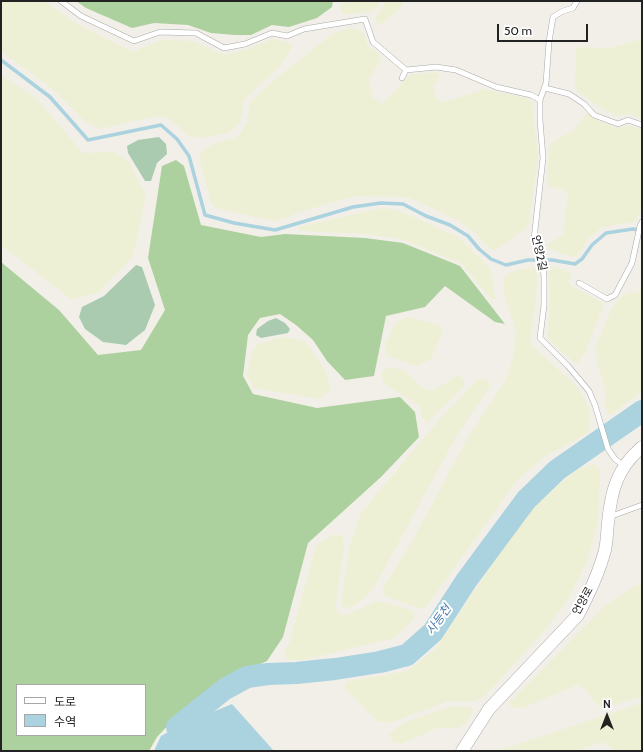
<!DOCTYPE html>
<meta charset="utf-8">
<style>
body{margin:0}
#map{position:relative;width:643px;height:752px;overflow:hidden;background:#f2efe9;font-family:Cabin,"Noto Sans KR",sans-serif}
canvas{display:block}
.frame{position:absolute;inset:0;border:2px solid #222;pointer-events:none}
.legend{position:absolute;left:16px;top:684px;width:130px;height:52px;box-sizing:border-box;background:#fff;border:1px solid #a7a7a7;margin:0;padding:5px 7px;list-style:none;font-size:12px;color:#222}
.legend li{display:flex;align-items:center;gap:8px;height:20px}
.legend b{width:20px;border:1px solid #a7a7a7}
.north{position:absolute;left:587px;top:696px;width:40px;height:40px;-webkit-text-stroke:3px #fff;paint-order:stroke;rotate:0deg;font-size:11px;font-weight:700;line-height:16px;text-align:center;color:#222}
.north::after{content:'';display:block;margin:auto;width:14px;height:18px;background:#222;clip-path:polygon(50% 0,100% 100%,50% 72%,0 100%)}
.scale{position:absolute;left:497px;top:24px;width:91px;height:18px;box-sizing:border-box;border:2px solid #222;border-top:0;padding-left:5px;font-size:12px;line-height:14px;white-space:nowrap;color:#222;-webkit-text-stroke:3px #fff;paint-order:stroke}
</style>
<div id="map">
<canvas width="643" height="752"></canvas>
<div class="frame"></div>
<ul class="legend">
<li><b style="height:5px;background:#fff"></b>도로</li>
<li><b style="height:11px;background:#aad3df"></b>수역</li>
</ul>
<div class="north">N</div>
<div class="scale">50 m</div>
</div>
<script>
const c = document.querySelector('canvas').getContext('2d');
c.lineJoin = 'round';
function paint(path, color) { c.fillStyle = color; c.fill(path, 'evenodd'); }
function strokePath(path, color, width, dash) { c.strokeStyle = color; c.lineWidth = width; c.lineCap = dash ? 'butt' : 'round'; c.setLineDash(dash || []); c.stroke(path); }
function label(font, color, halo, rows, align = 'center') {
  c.font = font + ' Cabin,"Noto Sans KR",sans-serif'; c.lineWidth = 4; c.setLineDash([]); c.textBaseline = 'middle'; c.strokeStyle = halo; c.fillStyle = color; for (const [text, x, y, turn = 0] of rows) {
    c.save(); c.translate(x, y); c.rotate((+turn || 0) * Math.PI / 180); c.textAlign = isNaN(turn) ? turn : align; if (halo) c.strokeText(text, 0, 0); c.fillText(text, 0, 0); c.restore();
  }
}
paint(new Path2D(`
 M1 1H44L74 22 133 52 161 40 193 41 225 55 249 49 272 39 285 41 293 45 281 65 243 101 242 116 238 125 228 133 201 138 188 136 168 117 155 116 100 129 85 122 55 91 1 51Z
 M342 1H381L373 11 344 15 340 8Z
 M386 1H404L399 9 383 23 378 24 375 19Z
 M351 28 360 30 364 35 368 46 379 54 381 58 369 80 373 98 382 104 410 75 436 72 440 75 433 88 436 97 442 103 485 89 526 98 532 102 538 156 529 223 526 228 496 250H491L474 232 454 218 407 197 355 196 300 212 277 221 240 214 216 208 211 203 199 158 202 150 218 142 237 138 247 122 250 102 273 81 332 34Z
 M642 39V119L630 114 617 116 601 108 577 91 575 86 576 51 579 47 610 48Z
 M1 75 37 99 83 153 114 152 129 162 146 196 133 256 98 293 71 299 1 245Z
 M589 113 593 118 615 128 629 125 642 130V210L636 220 633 222 602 227 588 239 577 256 571 257 549 249 548 244 563 235 568 195 564 189 549 187 547 182 549 146 554 141 574 130 586 114Z
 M383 208 400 211 458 237 489 267 492 276 495 298 492 300 462 264 402 239 365 234 299 231V227Z
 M552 266 569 271 572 274 568 281 570 285 601 302 603 307 586 351 579 362 575 363 548 339 547 333 550 303 548 267Z
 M534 267 537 271 536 301 530 341 534 347 579 389 589 408 590 428 585 435 544 457 518 479 426 607 419 608 383 595V588L411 543 466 441 505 381 513 357 516 330 505 298 503 280 509 272Z
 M642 282V391L612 414H608L605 402V391L597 361 595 348 611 310 618 300 629 292 634 293 640 291Z
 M407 317 439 325 443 331 431 359 417 366 385 355 386 343 395 323Z
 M281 337 305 341 326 372 331 390 319 399 254 388 247 375 250 356 258 344Z
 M388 367 404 370 421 387 432 391 459 375 464 379V386L427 423 422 417 421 407 383 383 382 373Z
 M478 379H483L490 382 489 388 457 435 375 586 366 597 353 606 344 608 341 603 350 545 361 513 437 422Z
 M595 464 600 470 598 523 586 564 567 601 545 630 484 697 474 701H449L390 723 377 721 344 687 347 681 407 671 435 649 530 508 578 469Z
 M335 534 343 536 344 548 335 608 340 615 348 614 377 601 398 606 414 612V619L394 638 304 660H287L285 651 290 641 316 545Z
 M636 585H642V697L603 708 594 702 586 690 577 685 523 708H511L510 702 606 605Z
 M642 703V751H615L603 742 576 751H497Z
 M449 707H472L473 711 466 724 458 728H437L401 744 393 742 389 734 404 723Z`), '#eef0d5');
paint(new Path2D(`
 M76 1H333L332 7 317 18 289 27 272 25 251 35H235L211 33 188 25 154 23 132 28 86 8Z
 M176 160 184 166 201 225 261 237 285 234 365 238 403 243 460 266 505 324 495 322 445 286 425 307 386 316 374 376 345 380 327 361 313 340 296 325 280 314 260 318 248 335 243 376 253 394 317 408 400 397 415 412 419 437 381 477 308 543 283 637 267 661 224 680 171 722 157 737 149 751H1V262L59 310 98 355 141 350 165 310 148 258 162 166ZM17 685H145V735H17Z`), '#add19e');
paint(new Path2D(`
 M159 137 166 144 167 154 157 163 151 181H145L128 153 127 146 138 140Z
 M136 265 142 267 155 305 145 330 126 345 103 342 85 329 79 317 82 307 104 296Z
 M276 318 285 323 290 329 288 333 261 338 256 335 257 329 268 321Z`), '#aacbaf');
paint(new Path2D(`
 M232 704 274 751H154L161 736 177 727Z`), '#aad3df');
strokePath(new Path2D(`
 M1 60 50 97 88 140 161 125 177 139 189 156 205 215 234 223 275 230 353 207 381 203 403 204 426 216 450 225 468 236 479 249 491 259 506 265 528 260H552L575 264 582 259 592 245 606 233 633 229 642 231`), '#aad3df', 3.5);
strokePath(new Path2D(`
 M177 727 225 689 247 677 268 674 296 673 335 669 380 662 407 655 433 632 466 581 526 500 557 470 642 411`), '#aad3df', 22);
const service = new Path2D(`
 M61 1 81 16 134 41 160 32 196 33 224 48 245 44 272 33 287 36 304 29 365 19 373 42 406 70
 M577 1 573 8 563 11 553 17 549 42 546 83 540 100V120L543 158 534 239 542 256 544 277V305L540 338 568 366 589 391 595 405 608 449 615 459 624 466
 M402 78 406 70 436 67 456 70 496 87 531 95 540 100
 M545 88 569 94 584 104 594 115 618 124 628 120 642 125
 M579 283 607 299 615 295 632 263 640 226 642 222
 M609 517 642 505`);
const tertiary = new Path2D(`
 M462 751 489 709 578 615C589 594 599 573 605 550 607 541 607 531 608 523 611 491 617 468 642 447`);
strokePath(service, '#a9a9a9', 6);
strokePath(tertiary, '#a9a9a9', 13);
strokePath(service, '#fff', 5);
strokePath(tertiary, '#fff', 12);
label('11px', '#222', '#fff', [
 ["언양2길",539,253,78],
 ["언양로",583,601,-61]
]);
label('italic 12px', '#4a7aab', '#fff', [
 ["사등천",439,620,-54]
]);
</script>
